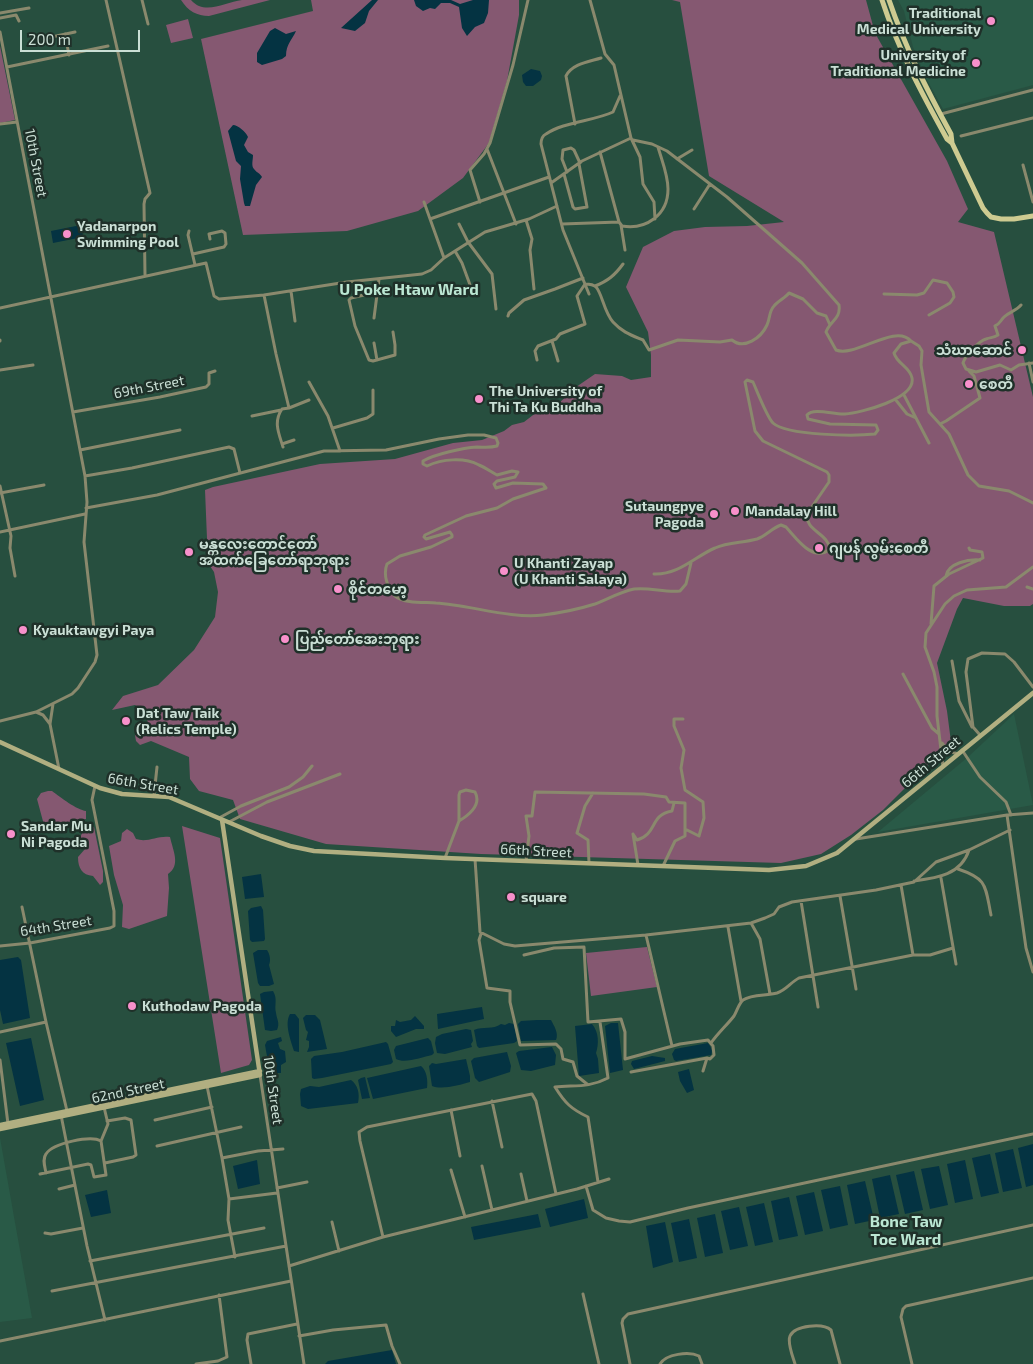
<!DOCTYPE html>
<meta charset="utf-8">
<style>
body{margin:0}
#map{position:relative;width:1033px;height:1364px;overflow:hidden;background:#274f3f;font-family:"Exo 2",sans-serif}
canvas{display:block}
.scale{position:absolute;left:20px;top:30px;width:120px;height:22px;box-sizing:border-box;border:2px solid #cadfd5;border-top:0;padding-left:6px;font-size:15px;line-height:18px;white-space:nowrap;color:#cadfd5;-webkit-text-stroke:4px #1f3029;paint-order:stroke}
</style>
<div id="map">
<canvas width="1033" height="1364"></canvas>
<div class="scale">200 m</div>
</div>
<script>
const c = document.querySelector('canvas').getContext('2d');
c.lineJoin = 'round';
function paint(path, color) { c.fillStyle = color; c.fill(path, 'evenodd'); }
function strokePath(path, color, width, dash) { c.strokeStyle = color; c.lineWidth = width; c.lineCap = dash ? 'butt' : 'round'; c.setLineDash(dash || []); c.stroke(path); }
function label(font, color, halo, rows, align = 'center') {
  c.font = font + ' "Exo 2","Noto Sans Myanmar",sans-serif'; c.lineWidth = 5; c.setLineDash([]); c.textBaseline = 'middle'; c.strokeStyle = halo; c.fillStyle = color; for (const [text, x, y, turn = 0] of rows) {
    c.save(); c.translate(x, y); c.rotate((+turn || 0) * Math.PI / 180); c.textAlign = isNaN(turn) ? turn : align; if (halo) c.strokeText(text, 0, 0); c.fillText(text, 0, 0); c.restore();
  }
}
paint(new Path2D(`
 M898 0H1033V85L943 109 926 78 913 47 904 11Z
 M1014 714 1033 805 878 832 968 757Z
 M0 1138 32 1318 0 1322Z`), '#295a47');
paint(new Path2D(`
 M181 0H191C205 16 225 2 242 0 251 0 261 0 270 0L209 16C197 16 188 11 181 0Z
 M311 0H519V15L507 81 489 143 463 178 418 211 347 231 243 235 201 39 313 11Z
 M672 0H866L875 33 947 161 968 209 958 222 994 232 1033 397V604L1030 606H1004L963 598 957 609 937 663 947 711 951 742 883 810 851 835 821 854 781 863 481 854 326 844 240 819 233 800 199 791 190 779 189 757 151 741 140 745 136 741 135 735 144 731 148 723 145 712 135 705 112 710 123 696 158 685 194 650 215 617 218 592 214 572 208 563 205 490 213 487 320 464 395 459 453 443 482 440 504 431 512 425 524 422 537 412 545 413 559 403 579 385 595 374 622 376 631 380 651 377V355L648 332 626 287 643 247 674 231 705 227 747 226 784 222 709 176 680 2Z
 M188 19 193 38 171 43 166 25Z
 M0 46 15 120 0 123Z
 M48 791H52C60 797 77 810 86 811V819L62 824 44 825 37 799 41 793Z
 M91 826 94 827 103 871V882L100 885 93 876C82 875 78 868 78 857L85 849 84 846 78 842 84 829Z
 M182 826 220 838 252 1060 249 1065 221 1073Z
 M127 829 133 833 136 839C148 843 158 835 170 837 173 851 181 865 168 874L169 888 167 916 129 929 122 927 123 905 114 875 109 846 121 841 122 833Z
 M647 947 657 987 591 996 586 953Z`), '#855871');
paint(new Path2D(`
 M372 0H378L369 11 365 23 355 31 341 28Z
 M414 0H451L460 4 473 0H489L488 13 484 23 475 27 467 36 462 28 459 7 450 3H441L435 9 430 8 423 11 416 6Z
 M275 28 286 34 296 31C292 40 286 44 286 56L282 59 262 65 257 62V53L270 31Z
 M531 69 540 71 542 76 541 80 533 86H526L523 82 522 75Z
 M233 125C238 125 246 132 248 137L244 145 248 152 253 155C253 160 251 166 254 169 257 173 260 173 262 177L256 185 250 206H245L244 203 240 179 241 166 236 161 228 131Z
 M81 225 83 237 53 243 51 231Z
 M261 874 264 897 245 899 242 877Z
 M261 906 263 910 265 939 264 941 252 942 250 940 248 911 251 908Z
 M258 950H267C270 954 271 961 269 965L274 984 269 986H260L258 983 253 953Z
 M18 957 21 960 30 1018 3 1024 0 1010V960Z
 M273 991C278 999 274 1005 276 1013 277 1020 280 1023 277 1030L271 1031 265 1030 260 994 264 992Z
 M482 1007 484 1019 438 1029 437 1014Z
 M290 1014H295L299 1019V1052L294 1051C291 1041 284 1024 290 1014Z
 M306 1015H315L320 1020 327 1049 307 1052 309 1047V1041L306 1040 308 1032 306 1030 303 1018Z
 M415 1016 424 1026V1029H416L396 1037 391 1031V1026H395L396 1020 400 1022 411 1020Z
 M537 1020H551C554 1026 559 1033 556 1040L521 1041 518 1024 521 1021Z
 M509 1023 514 1024 517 1041 514 1043 479 1048 477 1046 474 1030C483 1026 493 1030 501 1024L505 1025Z
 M611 1023H618L623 1070 610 1073 605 1026Z
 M592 1024C599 1032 599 1044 596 1053L598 1059 599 1073 579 1076 575 1026Z
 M466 1029 471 1030 473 1041 471 1044 472 1047 445 1054 437 1053 435 1043 436 1037 442 1034Z
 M281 1037 282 1041 278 1043 280 1049 285 1051 286 1062 281 1065V1073H270L265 1045 267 1041Z
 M31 1038 44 1100 20 1106 6 1043Z
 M428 1038 431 1041 434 1053 432 1055C422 1057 405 1064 396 1059L394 1050 396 1046Z
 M386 1042 388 1044 393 1062 391 1064 322 1078 314 1079 312 1078 311 1059 314 1056 342 1052Z
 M708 1043C711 1047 713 1051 711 1055L676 1061 674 1060 672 1054 675 1049Z
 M552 1047 556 1055 555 1065 531 1071 521 1070 516 1053 519 1051Z
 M507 1052 511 1066 510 1072 479 1082 475 1078 471 1061 474 1058Z
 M652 1056 665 1058V1061L634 1069 631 1064 632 1061Z
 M466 1059 470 1076V1082C460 1085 442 1090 432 1086L429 1066 432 1063 436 1064Z
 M421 1066C427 1071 428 1081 427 1088L373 1099 367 1078Z
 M689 1069 694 1090 687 1093 680 1081 678 1072Z
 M365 1077 370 1098 362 1099 358 1080 361 1078Z
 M351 1080C358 1085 360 1094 358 1103L308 1109 301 1106 300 1094 301 1089 310 1086 319 1087Z
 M1033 1144V1185L1026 1187 1018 1148Z
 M1013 1149 1022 1188 1003 1192 995 1153Z
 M990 1154 999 1193 981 1197 972 1158Z
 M257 1160 260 1184 238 1189 233 1166Z
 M965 1160 973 1199 955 1203 947 1164Z
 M939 1166 948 1205 930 1209 921 1169Z
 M914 1171 923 1210 905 1214 896 1175Z
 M890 1175 899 1214 880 1218 872 1179Z
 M865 1181 874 1220 855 1224 847 1185Z
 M840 1186 848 1225 830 1229 821 1190Z
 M107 1190 111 1213 91 1217 85 1195Z
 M814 1192 823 1231 805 1235 796 1196Z
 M789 1197 798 1236 779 1240 771 1201Z
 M584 1199 588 1218 550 1227 545 1209Z
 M764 1203 773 1242 755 1246 746 1207Z
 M739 1207 748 1246 730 1250 721 1211Z
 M538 1214 541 1227 474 1240 471 1227Z
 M715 1214 723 1253 705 1257 697 1218Z
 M689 1219 697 1258 679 1262 671 1223Z
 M665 1222 673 1262 653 1268 646 1226Z
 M392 1350 396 1364H325L328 1361Z`), '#043342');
strokePath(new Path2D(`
 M106 0 150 193 145 199 144 204 145 275
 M142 0 148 24
 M590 0 605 54 614 65 631 138 640 157 643 184 654 202 655 219
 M0 13 29 8
 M0 18 16 15 19 21
 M0 32 85 476 87 502 84 542 97 655 95 662 78 688 72 694 36 712 0 721
 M65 34 69 55
 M47 38 75 32
 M7 67 108 46
 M941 114 1033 90
 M0 124 17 122
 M575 124 566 76C572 64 588 62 601 58
 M961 136 1033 118
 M633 140 652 144 667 151 727 197 802 263 839 305C841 319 830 321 826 332L836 350C855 358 895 323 911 341
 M487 149 516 224
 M600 152 619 222 622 226C646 230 668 215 668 189 668 175 662 161 658 147
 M677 159 692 150
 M1023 165 1033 202
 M567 172 562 159 563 150 571 148 574 150 580 163
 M564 174 573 207 575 209 587 207 579 164
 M551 183 582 161 631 138
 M424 202 444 258
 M480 202 470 170 484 154 490 143 513 65 528 0
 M694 209 710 184
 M430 219 549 177
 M526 220 532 239 530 250 534 289
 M459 224 468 242 492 274 496 309
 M562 224 619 222
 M621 225 625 250
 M189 231 188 235 195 265
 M455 251 462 263 473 293
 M193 254 224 247 226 244 225 233 222 231 209 234 210 239
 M595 286C608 281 615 275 623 264
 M291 291 295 321
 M377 292 351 298 349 300 355 326 369 360 373 361 395 355V345L393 332
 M589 294 563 230 541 144C541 140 542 136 546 134 563 122 594 121 613 112L620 96
 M884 294 917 295 924 293 933 280 947 283 953 292 954 297 950 303 929 315
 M264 295 276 354 289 408 282 409C273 422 279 434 283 447
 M1021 305C1016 311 1009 312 1004 317 1000 321 1000 324 995 326L998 335C993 338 992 337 986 339 979 341 965 356 963 363L966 369 976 372 1000 365 1011 370 1019 365 1033 363
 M0 308 206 263 214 296 219 299 264 295 347 282 422 274 431 270 444 258 485 232 529 219 557 206
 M508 316 509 313 524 300 555 289 583 278
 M374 318 379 279
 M0 340V341
 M552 341 558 361
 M374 343 377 360
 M537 360 535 351 538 346 556 339 560 334 585 324 577 296 585 284C588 284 593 284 596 287 602 293 604 312 613 322 622 332 631 335 643 340L649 350 678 340 720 342 732 340C744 350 761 338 767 325 770 319 769 311 774 306 778 301 785 298 789 293L803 299 817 313 826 316 830 325
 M1029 363 1033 382
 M0 370 33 365
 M309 382 328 416 340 451
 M904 395 916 418
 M895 399 907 414 916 418 929 443
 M289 408 309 400
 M73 412 160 397 206 387 209 384V373L215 371
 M252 416 281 410
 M940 424 946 421 980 398 974 376 969 371
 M333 428 367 418 373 414V390
 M282 444 294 440
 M80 450 180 430
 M85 476 132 468 229 447 234 449 240 473
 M0 486 11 536 10 548 15 576
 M0 493 44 485
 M86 508 157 495 324 451 386 450 439 439 468 435H484L496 438 498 443 497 446C490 448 484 447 477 447 463 448 435 454 423 461V464L427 466C442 459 464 457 479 465 486 468 491 472 497 475L512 471 518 472 515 477 497 481 494 484 496 488 513 483 543 484 546 488 513 499 497 508 466 516 425 535 424 537 426 539 450 532 452 535V537L431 547 400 556 387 564C383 574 387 588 395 596 405 604 424 602 436 603 470 605 510 619 543 615 559 613 579 609 595 604 608 599 620 592 634 589 650 587 665 593 680 591L686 584 691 563
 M0 532 85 514
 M654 574C679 575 694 557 715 548 728 542 743 543 757 539 766 536 772 528 781 525L786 527C797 539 813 563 830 549 828 533 805 531 807 514L829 482V475L827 472 763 441 755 431 745 382 747 380 753 382C757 391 767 417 773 423 787 436 856 436 875 434L878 430 876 425 830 424 808 419 807 415C814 407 834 415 845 414 860 413 916 399 912 378 910 367 897 364 894 353L901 344 911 341 919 346 922 351 921 365 929 412 949 434 968 475 979 486 1009 491 1033 503
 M946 576C948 563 969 559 980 560
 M1027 587 1033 589
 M931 624 934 586 949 574 983 558 982 552 970 550 969 548
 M952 661 959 701 972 727
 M903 674 932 728 939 734
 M53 704 50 724 59 769
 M36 712 43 715 50 724
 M980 735 973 727 966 672 968 659 982 653 1005 654 1014 662 1033 687
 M942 743 948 751 958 754
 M962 750 980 777 1006 802 1011 815
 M943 767 937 716V687L934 672 925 647 926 633 945 604 954 596 967 590 1006 587 1033 567
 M154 795 157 767
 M1007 815 1026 948 1033 972
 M219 818 241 806 289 787 303 777 312 766
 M229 822 267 802 340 774
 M633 834 637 840C658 834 649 815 672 811L674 803
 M633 834 638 865
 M856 839 1007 815 1033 813
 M445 858 459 821V795L460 792 466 790 475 792C482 805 469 815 459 821
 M475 859 480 932 504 944 515 946 646 935 751 923 765 918 774 914 779 907 792 902 876 890 914 882 936 862 969 850 1010 830
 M526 861 529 836 526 816H532L535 792 644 794 666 797 669 802 685 803V829L699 836 704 818 703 802 685 790 681 768 684 750 674 726V719H683
 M589 863 588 840 577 833 585 806 593 793
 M663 866 675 841 685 836V829
 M958 869C988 879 985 886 991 915
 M941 878 956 964
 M914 881C937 878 961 875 969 850
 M840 896 856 989
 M801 901 818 1007
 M22 907 46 1022 67 1111
 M751 923 760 939 770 994
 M728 927 741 1001
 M481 934 479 940 487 988 510 991V1002L520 1045 556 1044 561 1049 563 1059 573 1062 577 1076 587 1084
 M646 935 672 1046
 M0 946 30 943 110 928 114 926V911L92 800 95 786
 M524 955 554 948 584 947 588 1022 621 1019 625 1032V1059L680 1044 708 1040 713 1046 714 1055 710 1059 707 1058 631 1072
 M913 955H930L953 948
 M0 1032 46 1022
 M711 1043C718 1033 727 1025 734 1016 737 1011 739 1003 743 1000 752 994 767 996 777 993 786 990 791 982 799 978L913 955 901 885
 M0 1060 8 1124
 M703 1071 707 1058
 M260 1075 304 1364
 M207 1086 222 1158 229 1199 228 1220 235 1257
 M492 1101 502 1147
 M451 1110 460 1156
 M61 1115 87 1246 105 1320
 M155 1120 212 1107
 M157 1146 241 1127
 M222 1158 258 1151 283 1149
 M105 1163 133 1157 136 1155 131 1120 125 1118 107 1121
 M482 1166 492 1210
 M451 1170 465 1217
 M46 1173C45 1167 42 1159 46 1154 53 1143 91 1135 101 1141
 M40 1174 88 1164 91 1165 94 1177 106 1175 101 1141 108 1124 104 1107
 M521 1174 527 1201
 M598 1182 588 1117C571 1109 565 1103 555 1087 575 1085 589 1088 608 1078L600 1022
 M586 1186 593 1210 606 1218 619 1221 630 1222 688 1208 1033 1134
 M277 1188 307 1182
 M59 1189 75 1185
 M229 1199 277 1193
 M332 1222 339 1251
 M45 1233 51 1234 83 1228
 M383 1237 360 1141 359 1132 367 1127 532 1094 536 1101 556 1194
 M90 1261 264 1228
 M289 1266 383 1237 577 1189 609 1179
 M52 1291 286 1246
 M583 1294 599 1364
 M299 1336 333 1330 386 1325 392 1346 400 1364
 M0 1341 291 1281
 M196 1364 218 1361 227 1357 219 1295
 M251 1364 247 1340 248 1334 297 1324
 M630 1364 622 1323 623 1319 628 1314 1033 1225
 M660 1364C666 1354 689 1351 699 1356L702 1364
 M795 1364C793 1357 787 1343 790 1336 795 1325 823 1323 831 1330L840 1364
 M912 1364 901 1317 903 1309 906 1306 1033 1278`), '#8a896d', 3);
strokePath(new Path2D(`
 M0 742 100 788 122 794 169 797 261 836 290 846 314 851 445 858 769 870 806 866 837 853 1033 693
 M0 1125 260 1071
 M0 1129 260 1075 222 820`), '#b1af81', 4.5);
strokePath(new Path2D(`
 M882 0C898 49 922 94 947 139L952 143
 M889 0C905 47 927 90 951 134L952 143 983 208 987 213 991 217 1001 219H1014L1033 216`), '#cecb91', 5);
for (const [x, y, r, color] of [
 [991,21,5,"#f890cb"],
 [976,63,5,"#f890cb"],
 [67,234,5,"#f890cb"],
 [1022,350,5,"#f890cb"],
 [969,384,5,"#f890cb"],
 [479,399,5,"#f890cb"],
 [735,511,5,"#f890cb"],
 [714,514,5,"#f890cb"],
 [819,548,5,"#f890cb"],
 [189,552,5,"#f890cb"],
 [504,571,5,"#f890cb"],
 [338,589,5,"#f890cb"],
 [23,630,5,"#f890cb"],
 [285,639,5,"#f890cb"],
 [126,721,5,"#f890cb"],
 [11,834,5,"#f890cb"],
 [511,897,5,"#f890cb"],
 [132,1006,5,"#f890cb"]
]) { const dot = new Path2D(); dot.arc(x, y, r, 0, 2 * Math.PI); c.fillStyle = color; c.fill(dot); strokePath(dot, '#1f3029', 2); }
label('bold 14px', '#cadfd5', '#1f3029', [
 ["Traditional",981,13,"right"],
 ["Medical University",981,29,"right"],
 ["University of",966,55,"right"],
 ["Traditional Medicine",966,71,"right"],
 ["Yadanarpon",77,226],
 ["Swimming Pool",77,242],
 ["သံဃာဆောင်",1012,350,"right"],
 ["စေတီ",979,384],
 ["The University of",489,391],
 ["Thi Ta Ku Buddha",489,407],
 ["Sutaungpye",704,506,"right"],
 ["Pagoda",704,522,"right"],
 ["Mandalay Hill",745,511],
 ["မန္တ‌လေးတောင်တော်",199,544],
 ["အထက်ခြေတော်ရာဘုရား‌",199,560],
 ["ဂျပန် လွမ်းစေတီ",829,548],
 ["U Khanti Zayap",514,563],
 ["(U Khanti Salaya)",514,579],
 ["စိုင်တမော့",348,589],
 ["Kyauktawgyi Paya",33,630],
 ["ပြည်တော်အေးဘုရား",295,639],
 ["Dat Taw Taik",136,713],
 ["(Relics Temple)",136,729],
 ["Sandar Mu",21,826],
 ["Ni Pagoda",21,842],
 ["square",521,897],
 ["Kuthodaw Pagoda",142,1006]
], 'left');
label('14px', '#cadfd5', '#1f3029', [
 ["10th Street",36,163,79],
 ["69th Street",149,387,-11],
 ["66th Street",931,762,-40],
 ["66th Street",143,784,10],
 ["66th Street",536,851,3],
 ["64th Street",56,926,-9],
 ["10th Street",273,1090,82],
 ["62nd Street",128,1091,-12]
]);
label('bold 16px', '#bbe7d3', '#1f3029', [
 ["U Poke Htaw Ward",409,290],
 ["Bone Taw",906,1222],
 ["Toe Ward",906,1240]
]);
</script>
